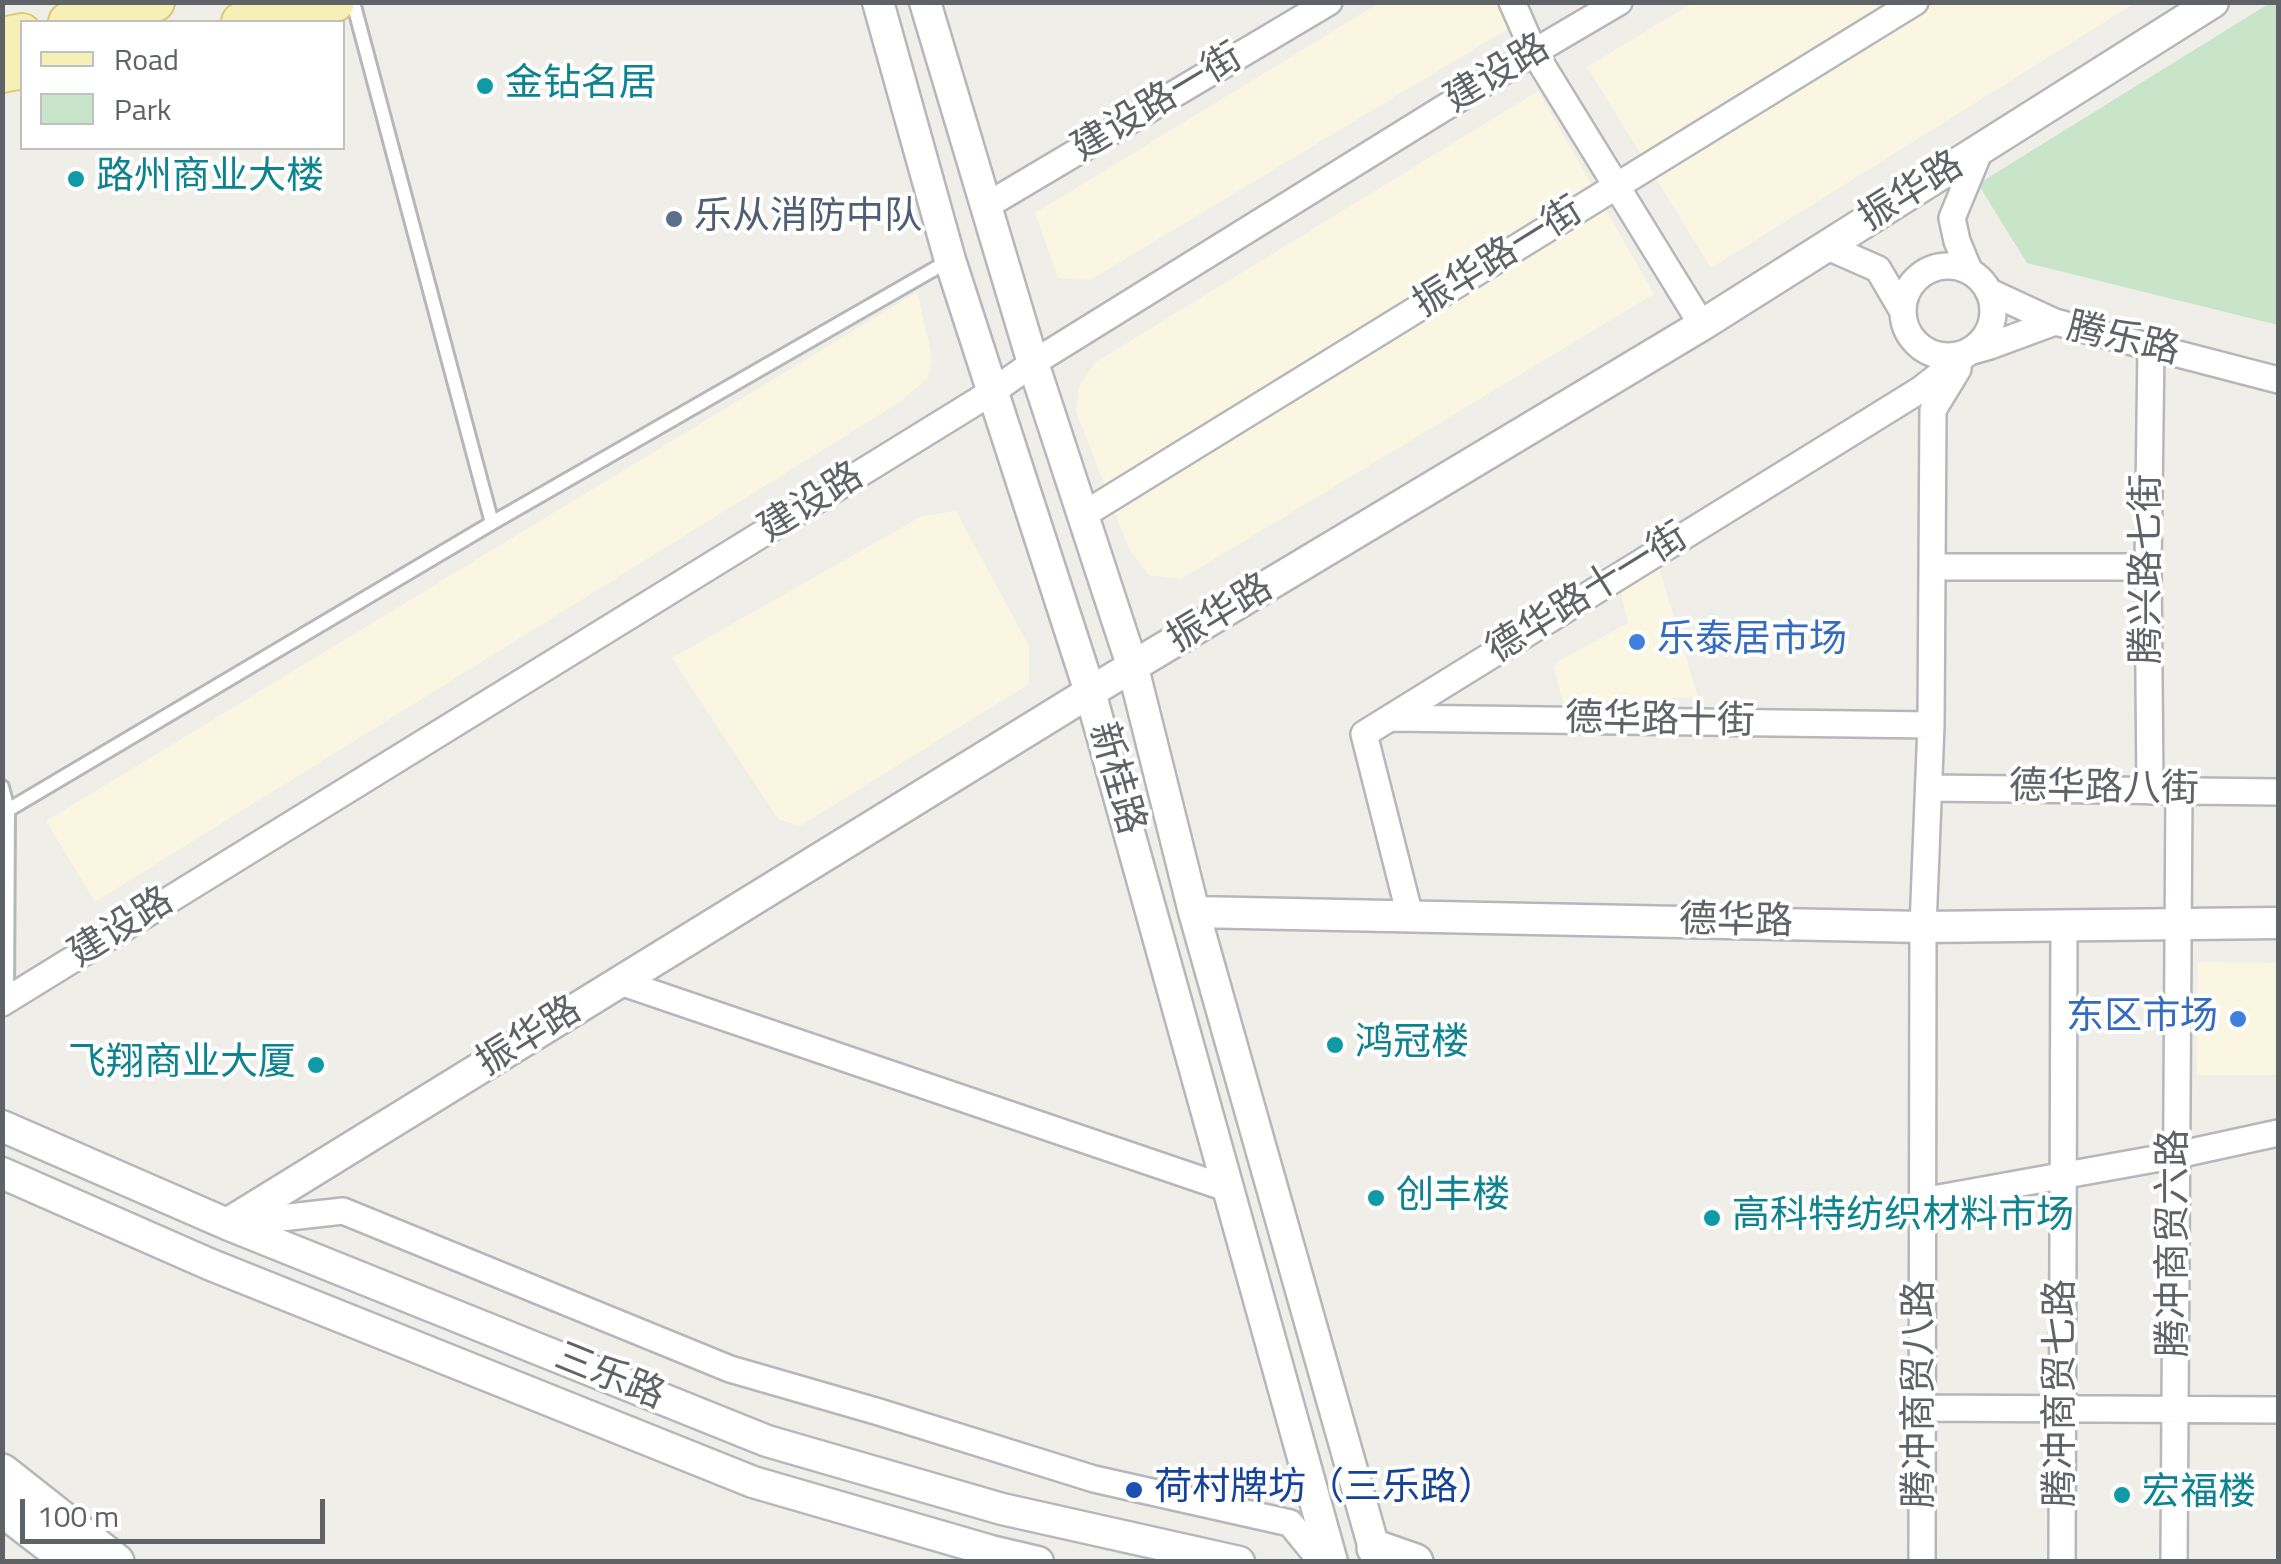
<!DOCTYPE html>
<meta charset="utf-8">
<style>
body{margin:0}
#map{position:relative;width:2281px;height:1564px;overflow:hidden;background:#efeee8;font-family:"Titillium Web",sans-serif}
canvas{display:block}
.frame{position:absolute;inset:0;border:5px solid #5f6266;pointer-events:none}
.legend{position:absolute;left:20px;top:20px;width:325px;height:130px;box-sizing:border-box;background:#fff;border:2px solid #bfc0c2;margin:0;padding:12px 18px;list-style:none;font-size:30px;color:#5f6266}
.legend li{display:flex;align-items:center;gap:20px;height:50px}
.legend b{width:50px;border:2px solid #bfc0c2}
.scale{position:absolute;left:20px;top:1499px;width:305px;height:45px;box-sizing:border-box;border:5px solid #5f6266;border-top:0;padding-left:12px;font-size:30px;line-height:35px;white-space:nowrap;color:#5f6266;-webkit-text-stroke:8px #fff;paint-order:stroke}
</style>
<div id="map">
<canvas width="2281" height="1564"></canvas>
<div class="frame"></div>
<ul class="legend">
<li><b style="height:12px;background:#f6efb6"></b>Road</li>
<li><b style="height:28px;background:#c8e4c9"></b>Park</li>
</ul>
<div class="scale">100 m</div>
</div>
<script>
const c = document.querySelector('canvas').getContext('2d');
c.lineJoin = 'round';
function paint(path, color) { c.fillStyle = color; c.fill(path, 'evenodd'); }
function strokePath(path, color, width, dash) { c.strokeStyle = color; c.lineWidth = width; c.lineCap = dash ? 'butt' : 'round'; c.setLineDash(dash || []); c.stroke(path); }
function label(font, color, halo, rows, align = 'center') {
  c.font = font + ' "Titillium Web","Noto Sans SC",sans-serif'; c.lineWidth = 8; c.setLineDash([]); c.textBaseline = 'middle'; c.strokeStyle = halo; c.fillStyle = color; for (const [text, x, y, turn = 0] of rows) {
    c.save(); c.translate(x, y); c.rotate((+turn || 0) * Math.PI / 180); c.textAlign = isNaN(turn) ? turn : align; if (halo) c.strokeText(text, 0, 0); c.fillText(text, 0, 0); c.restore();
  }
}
paint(new Path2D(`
 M1379 3H1500L1511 27 1090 280 1058 278 1035 213Z
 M1692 3H2135L1711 268 1587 67Z
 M1538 91 1654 294 1181 579 1149 575 1129 549 1076 411 1079 387 1094 363Z
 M917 292 932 356 928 378 900 402 95 902 46 821Z
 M956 511 1029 646V684L800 826 778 819 672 658 922 516Z
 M1659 568 1698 697 1563 702 1554 668 1557 662 1628 623 1620 590Z
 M2198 962 2278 963V1075H2197Z`), '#fbf6e2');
paint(new Path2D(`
 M2270 3H2278V325L2027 263 1978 184Z`), '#c8e4c9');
const service = new Path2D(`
 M353 2 492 523
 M2 787 8 810 7 999
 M8 810 492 523 950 260`);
const minor = new Path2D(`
 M1512 2 1534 52 1702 325
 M986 206 1329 2
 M1828 247 1878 269 1902 310
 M1903 311a45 45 0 1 1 90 0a45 45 0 1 1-90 0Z
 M1969 270 1957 241 1952 218 1980 150
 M1988 291 2055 322
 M1083 515 1915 2
 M1932 567H2148
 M1391 718 1931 725
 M1929 788 2278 792
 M2150 791 2148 567 2151 347
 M1410 916 1364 734 1920 390 1969 352 1990 346 2055 322 2278 380
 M620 982 1229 1189
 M2 1003 992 392 1033 363 1534 52 1619 2
 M1922 1201 2177 1155 2278 1133
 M227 1224 343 1211 730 1369 879 1412 1094 1479 1290 1523 1322 1562
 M1922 1408 2278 1410
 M1922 1562 1923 927 1931 725 1933 410 1958 369
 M2062 1562 2064 925
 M2174 1562 2179 791`);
const tertiary = new Path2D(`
 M878 2 950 260 1090 692 1332 1562
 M925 2 1033 363 1133 668 1194 912 1378 1562
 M1194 912 1923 927 2278 923
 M2 1126 227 1224 767 1441 1002 1509 1239 1562
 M2 1173 209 1264 753 1482 991 1551 1038 1562
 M227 1224 1090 692 1702 325 2213 2`);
const secondary = new Path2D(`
 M2 1472 116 1562
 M2 1508 72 1562
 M1375 1548 1415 1562`);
const primary = new Path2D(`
 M68 22 155 2
 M241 22 335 2
 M2 37 22 33
 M2 73 22 69`);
strokePath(service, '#b5b7bb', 18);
strokePath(minor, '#b5b7bb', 30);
strokePath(tertiary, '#b5b7bb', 35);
strokePath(secondary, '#b4b6ba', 40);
strokePath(primary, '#e2c66e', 42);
strokePath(service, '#fff', 12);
strokePath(minor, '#fff', 25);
strokePath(tertiary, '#fff', 30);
strokePath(secondary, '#fff', 35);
strokePath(primary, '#f6efb6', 38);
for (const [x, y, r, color] of [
 [485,86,10,"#0f9aa8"],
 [76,179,10,"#0f9aa8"],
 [674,219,10,"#5c6f8a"],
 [1637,642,10,"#3f7fe0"],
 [2238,1019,10,"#3f7fe0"],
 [1335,1045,10,"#0f9aa8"],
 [316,1065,10,"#0f9aa8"],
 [1376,1198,10,"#0f9aa8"],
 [1712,1218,10,"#0f9aa8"],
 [1134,1490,10,"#1a4fb4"],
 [2122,1495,10,"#0f9aa8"]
]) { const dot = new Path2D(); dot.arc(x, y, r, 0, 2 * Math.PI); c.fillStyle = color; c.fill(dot); strokePath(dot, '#fff', 4); }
label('38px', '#5f6266', '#fff', [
 ["建设路",1498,75,-31],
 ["建设路一街",1158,104,-31],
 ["振华路",1912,193,-32],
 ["振华路一街",1499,259,-32],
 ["腾乐路",2123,341,13],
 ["建设路",812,504,-32],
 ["腾兴路七街",2149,569,-90],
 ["德华路十一街",1588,595,-32],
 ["振华路",1221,615,-31],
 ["德华路十街",1660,722,1],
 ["新桂路",1115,779,74],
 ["德华路八街",2104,790,1],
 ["德华路",1736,923,1],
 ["建设路",122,929,-32],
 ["振华路",530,1038,-32],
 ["腾冲商贸六路",2176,1243,-90],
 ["三乐路",609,1378,22],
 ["腾冲商贸七路",2063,1393,-90],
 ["腾冲商贸八路",1922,1394,-90]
]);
label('38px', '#0d838f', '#fff', [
 ["金钻名居",505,86],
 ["路州商业大楼",96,179],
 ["鸿冠楼",1355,1045],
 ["飞翔商业大厦",296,1065,"right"],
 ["创丰楼",1396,1198],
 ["高科特纺织材料市场",1732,1218],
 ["宏福楼",2142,1495]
], 'left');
label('38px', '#4e5e75', '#fff', [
 ["乐从消防中队",694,219]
], 'left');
label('38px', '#366cbe', '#fff', [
 ["乐泰居市场",1657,642],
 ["东区市场",2218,1019,"right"]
], 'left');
label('38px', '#164399', '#fff', [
 ["荷村牌坊（三乐路）",1154,1490]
], 'left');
</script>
